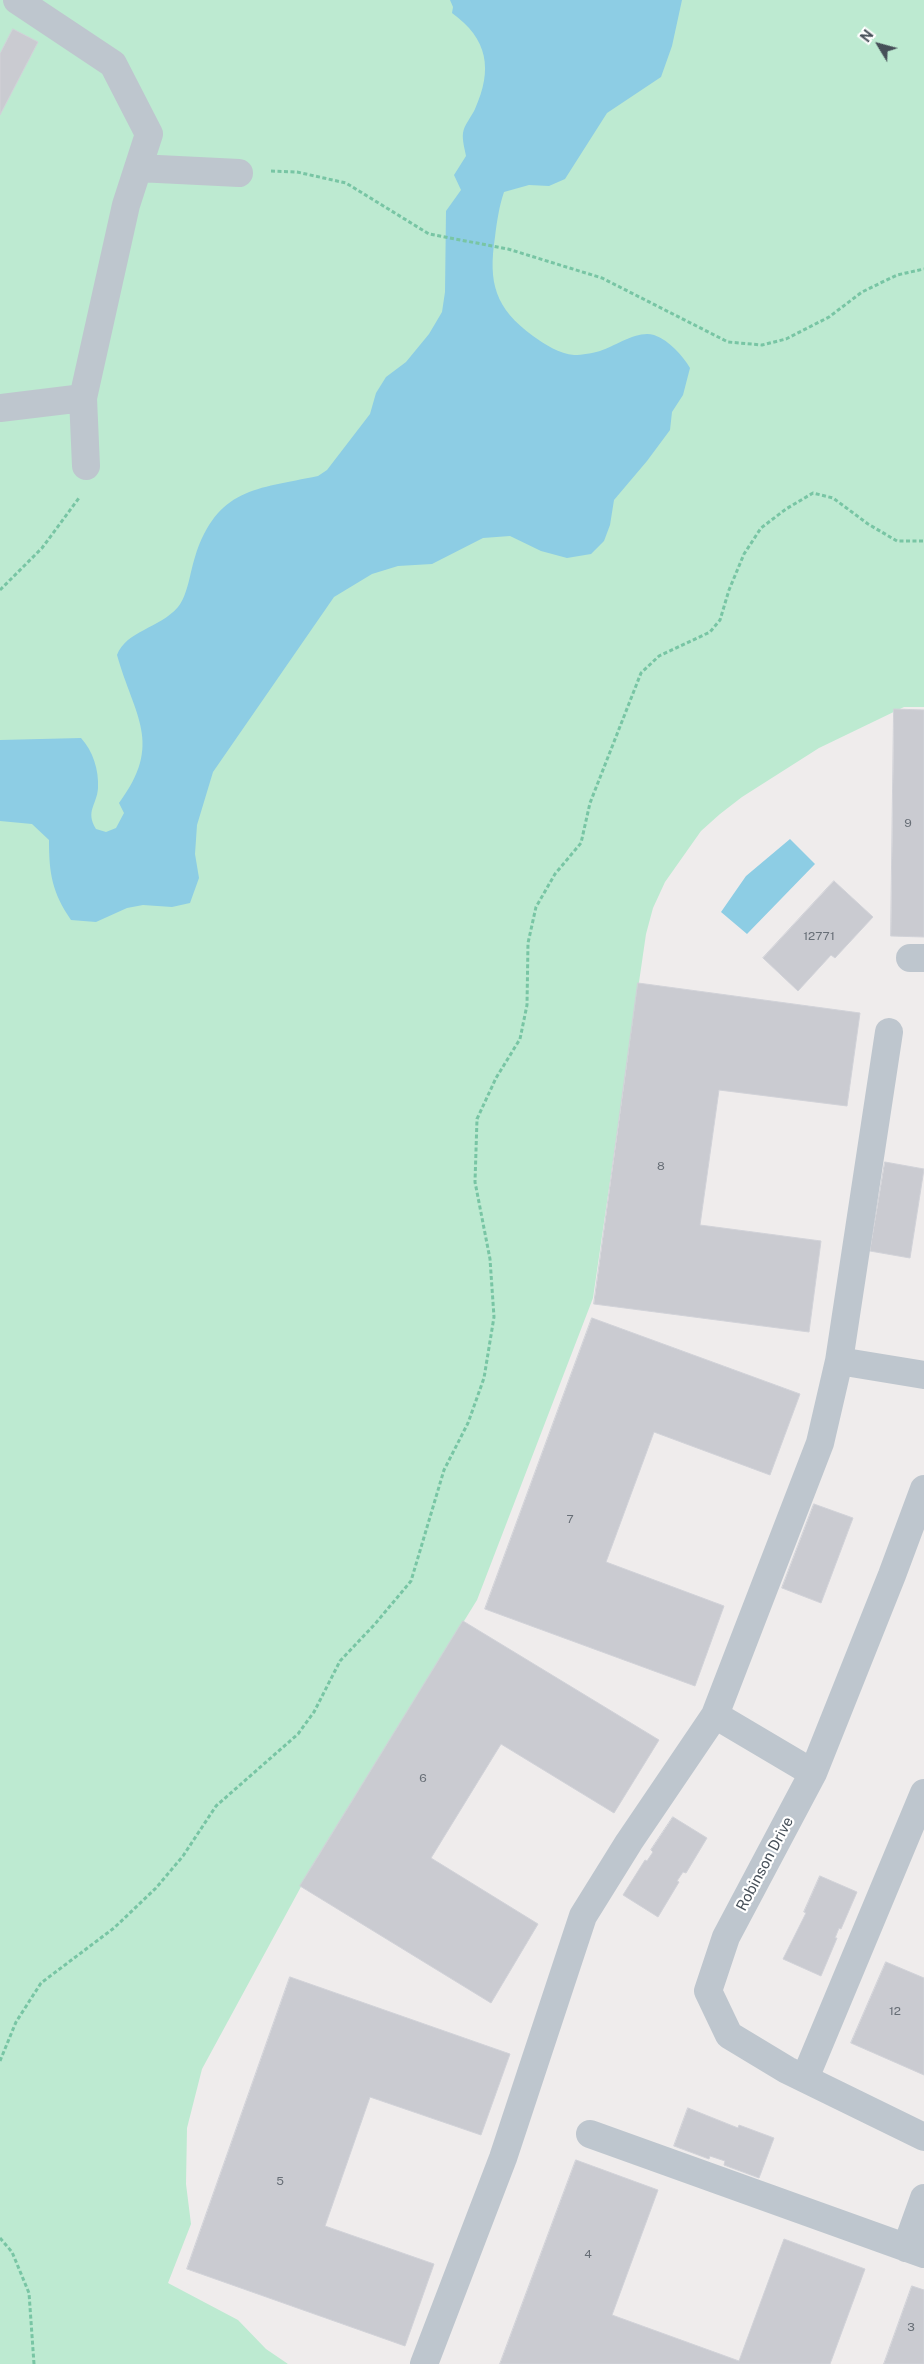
<!DOCTYPE html>
<style>
body{margin:0}
#map{position:relative;width:924px;height:2364px;overflow:hidden;background:#efecec;font-family:"Public Sans",sans-serif}
canvas{display:block}
.north{position:absolute;left:854px;top:20px;width:50px;height:50px;-webkit-text-stroke:4px #fff;paint-order:stroke;rotate:307deg;font-size:14px;font-weight:700;line-height:20px;text-align:center;color:#464f58}
.north::after{content:'';display:block;margin:auto;width:18px;height:22px;background:#464f58;clip-path:polygon(50% 0,100% 100%,50% 72%,0 100%)}
</style>
<div id="map">
<canvas width="924" height="2364"></canvas>
<div class="north">N</div>
</div>
<script>
const c = document.querySelector('canvas').getContext('2d');
c.lineJoin = 'round';
function paint(path, color) { c.fillStyle = color; c.fill(path, 'evenodd'); }
function strokePath(path, color, width, dash) { c.strokeStyle = color; c.lineWidth = width; c.lineCap = dash ? 'butt' : 'round'; c.setLineDash(dash || []); c.stroke(path); }
function label(font, color, halo, rows, align = 'center') {
  c.font = font + ' "Public Sans",sans-serif'; c.lineWidth = 4.5; c.setLineDash([]); c.textBaseline = 'middle'; c.strokeStyle = halo; c.fillStyle = color; for (const [text, x, y, turn = 0] of rows) {
    c.save(); c.translate(x, y); c.rotate((+turn || 0) * Math.PI / 180); c.textAlign = isNaN(turn) ? turn : align; if (halo) c.strokeText(text, 0, 0); c.fillText(text, 0, 0); c.restore();
  }
}
paint(new Path2D(`
 M0 0H924V707H904L819 748 742 797 720 814 701 831 665 882 653 908 646 934 593 1298 477 1600 309 1872 202 2069 187 2128 186 2184 191 2224 168 2283 238 2320 266 2349 288 2364H0Z`), '#bdead1');
paint(new Path2D(`
 M450 0H682L672 46 661 77 607 113 565 179 549 186 529 185 504 192C499 207 497 221 495 237 488 283 495 308 533 336 544 344 560 354 574 355 582 355 593 353 600 351 616 346 637 330 654 335 670 341 682 355 690 368L683 395 672 412 670 430 647 461 614 500 610 525 604 541 591 554 567 558 541 551 510 536 483 538 432 564 398 566 372 574 334 597 213 772 197 825 195 854 199 878 190 903 172 907 143 905 127 908 96 922 71 920C52 892 49 874 49 840L32 824 0 821V740L81 738C93 751 99 770 98 788 97 805 85 811 96 829L106 832 116 828 124 813 119 803C164 743 134 716 117 655 127 630 159 629 178 607 188 595 190 572 195 557 217 488 256 489 318 476L327 470 370 414 376 393 386 377 406 362 429 334 442 312 445 292 446 211 461 190 454 175 466 156C465 150 462 140 463 133 464 125 472 116 475 109 493 69 488 39 452 13L453 7Z
 M790 839 815 864 747 934 721 912 746 876Z`), '#8dcde4');
const building = new Path2D(`
 M13 29 38 42 0 115V54Z
 M894 709 924 710V937L891 936Z
 M834 881 873 917 835 958 831 955 798 991 763 958Z
 M638 983 860 1013 847 1106 719 1090 700 1225 821 1241 809 1332 594 1304Z
 M885 1162 924 1169 910 1258 870 1251Z
 M592 1318 800 1394 770 1475 654 1432 606 1562 724 1606 695 1686 485 1609Z
 M814 1504 853 1518 821 1603 782 1588Z
 M463 1621 659 1740 614 1813 501 1744 431 1858 538 1924 491 2003 300 1886Z
 M673 1817 707 1838 686 1873 683 1872 677 1881 679 1882 658 1917 623 1895 645 1860 647 1861 653 1852 651 1850Z
 M820 1876 857 1892 841 1929 839 1928 835 1938H837L821 1976 783 1959 806 1913 804 1912Z
 M886 1962 924 1978V2075L851 2043Z
 M290 1977 510 2054 481 2135 370 2097 325 2226 434 2264 405 2346 187 2269Z
 M688 2108 738 2128 739 2125 774 2138 759 2178 724 2165 725 2161 710 2156 709 2159 674 2146Z
 M576 2160 658 2190 612 2315 739 2361 784 2239 865 2269 830 2364H500Z
 M912 2286 924 2290V2364H884Z`);
paint(building, '#cacbd1');
strokePath(building, '#d1d2d8', 1);
strokePath(new Path2D(`
 M271 171 297 172 346 183 429 234 508 249 602 278 728 342 762 345 786 339 829 317 862 292 897 275 924 269
 M0 590 42 548 79 498
 M0 2061 16 2022 41 1983 114 1928 156 1888 183 1856 216 1806 298 1734 314 1712 340 1661 375 1624 411 1581 444 1470 468 1423 484 1378 494 1317 490 1259 475 1182 477 1119 496 1078 520 1039 527 1005 528 943 536 907 555 874 581 843 590 803 641 673 659 656 710 632 720 620 729 590 744 554 761 528 786 509 813 493 833 498 868 524 897 541H924
 M0 2238 12 2252 29 2293 34 2364`), '#78c5a4', 3, [4, 2.5]);
strokePath(new Path2D(`
 M17 0 113 64 149 134 126 205 83 398 86 466
 M138 168 239 173
 M0 408 83 398
 M910 958H924
 M839 1361 924 1375
 M924 1489 892 1575 813 1773 726 1937 708 1991 729 2035 787 2070 924 2137
 M715 1715 813 1773
 M805 2078 924 1793
 M590 2134 924 2254
 M906 2248 924 2198
 M424 2364 503 2158 583 1916 629 1842 715 1715 820 1443 839 1361 889 1032`), '#bec6ce', 28);
label('12px', '#676e76', null, [
 ["9",908,823],
 ["12771",819,936],
 ["8",661,1166],
 ["7",570,1519],
 ["6",423,1778],
 ["12",895,2011],
 ["5",280,2181],
 ["4",588,2254],
 ["3",911,2327]
]);
label('15px', '#464f58', '#fff', [
 ["Robinson Drive",765,1864,-62]
]);
</script>
